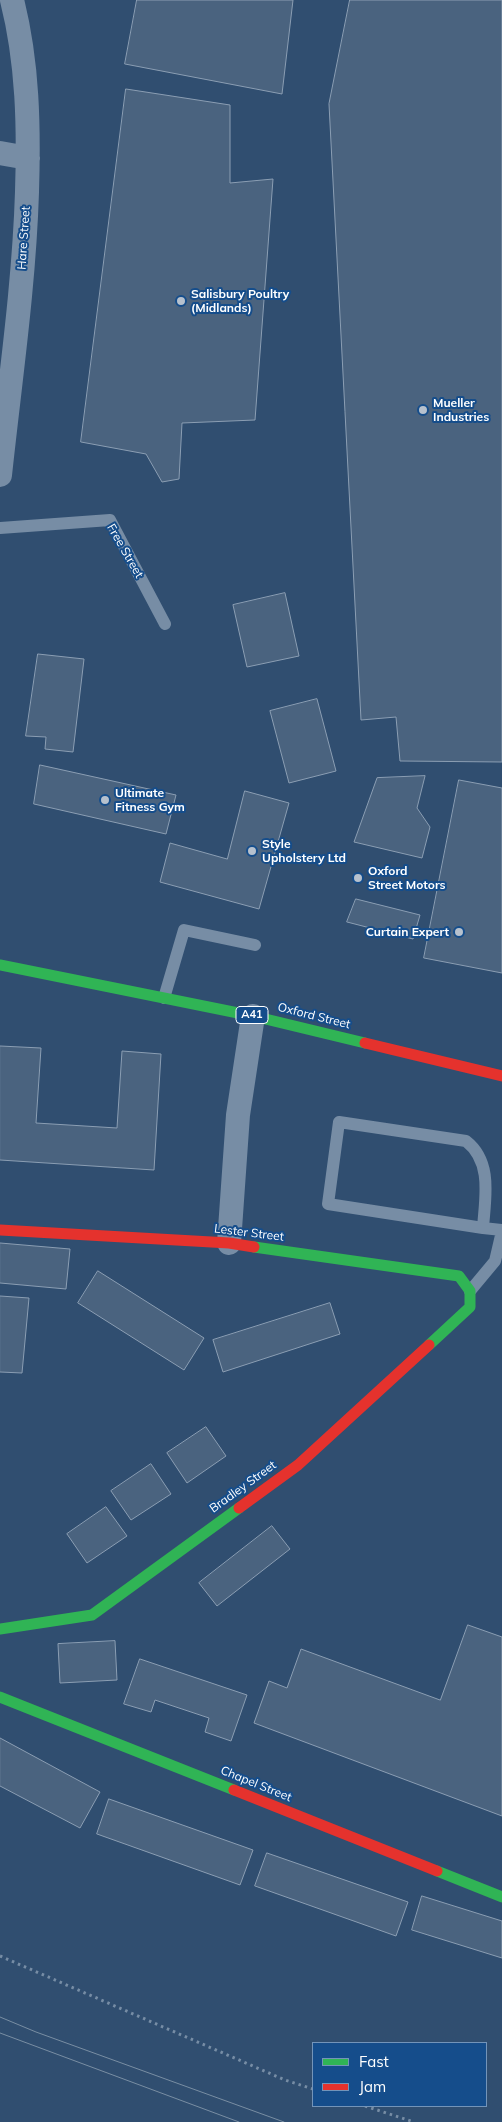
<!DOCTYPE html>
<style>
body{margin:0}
#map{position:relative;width:502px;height:2122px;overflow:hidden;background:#304e70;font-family:Mulish,sans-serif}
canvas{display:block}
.legend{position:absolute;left:312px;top:2042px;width:175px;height:65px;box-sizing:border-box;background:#154d8b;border:1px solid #7394b9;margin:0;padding:6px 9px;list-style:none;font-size:15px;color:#fff}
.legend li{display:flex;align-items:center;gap:10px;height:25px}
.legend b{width:25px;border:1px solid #7394b9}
</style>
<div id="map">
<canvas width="502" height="2122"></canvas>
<ul class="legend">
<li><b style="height:6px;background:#30b455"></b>Fast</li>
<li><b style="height:6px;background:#e5322d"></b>Jam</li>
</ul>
</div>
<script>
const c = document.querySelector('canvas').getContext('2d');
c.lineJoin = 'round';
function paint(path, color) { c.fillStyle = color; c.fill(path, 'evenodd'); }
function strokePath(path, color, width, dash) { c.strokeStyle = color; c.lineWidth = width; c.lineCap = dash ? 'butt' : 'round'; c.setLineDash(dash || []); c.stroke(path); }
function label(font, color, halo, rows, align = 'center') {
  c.font = font + ' Mulish,sans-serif'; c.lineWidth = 4; c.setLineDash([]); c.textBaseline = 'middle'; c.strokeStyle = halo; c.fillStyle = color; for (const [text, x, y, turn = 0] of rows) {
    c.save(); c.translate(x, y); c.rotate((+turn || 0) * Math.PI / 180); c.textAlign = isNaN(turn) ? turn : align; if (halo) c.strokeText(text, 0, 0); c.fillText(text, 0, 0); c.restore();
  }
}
const building = new Path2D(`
 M137 0H293L282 94 125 64Z
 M350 0H502V762L400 761 396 717 361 720 329 104Z
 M126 89 230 105V183L273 179 255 420 182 423 179 479 162 482 146 454 81 442Z
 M285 593 299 656 247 667 233 605Z
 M38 654 84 659 73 752 45 749 46 737 26 736Z
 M317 699 336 771 289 783 270 711Z
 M40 765 176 795 166 834 34 804Z
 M425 776 417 808 430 827 422 858 354 842 377 778Z
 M459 780 502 788V973L424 958Z
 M245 791 289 803 259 909 160 882 170 843 227 859Z
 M356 899 420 915 413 939 347 922Z
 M0 1046 41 1048 36 1123 117 1128 122 1051 161 1054 154 1170 0 1160Z
 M0 1243 70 1249 66 1289 0 1283Z
 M98 1271 204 1338 184 1370 78 1303Z
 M0 1296 29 1298 22 1373 0 1372Z
 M330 1303 340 1334 223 1372 213 1340Z
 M206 1427 226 1456 187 1483 167 1453Z
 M151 1464 171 1494 131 1520 111 1491Z
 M106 1507 127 1536 87 1563 67 1534Z
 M272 1526 290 1549 217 1606 199 1583Z
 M468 1625 502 1637V1816L254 1723 269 1681 287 1688 301 1649 440 1700Z
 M115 1641 117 1680 60 1683 58 1644Z
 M140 1659 247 1695 231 1741 205 1732 209 1718 155 1700 151 1712 124 1704Z
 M0 1738 100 1792 80 1828 0 1786Z
 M109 1799 253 1850 240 1885 97 1834Z
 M267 1853 408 1902 396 1936 255 1886Z
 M422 1896 502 1921V1958L412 1930Z`);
paint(building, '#4a637f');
strokePath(building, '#8b9eb3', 1);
strokePath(new Path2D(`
 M0 1956 285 2080 313 2089
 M365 2106 414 2122`), '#778da5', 3, [2.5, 4]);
strokePath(new Path2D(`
 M0 528 110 520 165 624
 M164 998 184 930 255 945
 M483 1228C485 1198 493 1162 466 1141L339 1122 328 1204 483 1228 502 1230
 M470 1291 495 1261 502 1231`), '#778da5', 12);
strokePath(new Path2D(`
 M0 153 28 158
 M0 475C10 381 24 287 27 192 29 128 28 63 12 0
 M229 1243 238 1115 253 1016`), '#778da5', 24);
strokePath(new Path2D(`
 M0 965 253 1016 365 1043
 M254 1247 459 1276 470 1291V1307L429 1345
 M0 1629 92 1615 239 1508
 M0 1697 234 1790
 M437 1871 502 1897`), '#30b455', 11);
strokePath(new Path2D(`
 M365 1043 502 1076
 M0 1230 229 1243 254 1247
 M239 1508 298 1465 429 1345
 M234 1790 437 1871`), '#e5322d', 11);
strokePath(new Path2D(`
 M0 2017 36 2032 284 2122
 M0 2033 239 2122`), '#798ea3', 1);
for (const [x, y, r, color] of [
 [181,301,5,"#b7c1cd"],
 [423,410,5,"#b7c1cd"],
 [105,800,5,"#b7c1cd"],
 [252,851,5,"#b7c1cd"],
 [358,878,5,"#b7c1cd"],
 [459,932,5,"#b7c1cd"]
]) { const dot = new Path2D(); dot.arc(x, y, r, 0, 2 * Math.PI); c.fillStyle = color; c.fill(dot); strokePath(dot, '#154d8b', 2); }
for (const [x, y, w] of [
 [252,1015,32]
]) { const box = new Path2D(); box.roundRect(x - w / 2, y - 8.5, w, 17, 4); c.fillStyle = '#154d8b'; c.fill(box); strokePath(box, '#fff', 1); }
label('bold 11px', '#fff', null, [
 ["A41",252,1015]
]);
label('12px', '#fff', '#154d8b', [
 ["Hare Street",24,238,-86],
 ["Free Street",125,551,60],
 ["Oxford Street",314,1016,14],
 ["Lester Street",249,1233,7],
 ["Bradley Street",243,1487,-36],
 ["Chapel Street",256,1784,22]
]);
label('bold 12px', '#fff', '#154d8b', [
 ["Salisbury Poultry",191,294],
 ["(Midlands)",191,308],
 ["Mueller",433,403],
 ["Industries",433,417],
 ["Ultimate",115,793],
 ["Fitness Gym",115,807],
 ["Style",262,844],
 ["Upholstery Ltd",262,858],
 ["Oxford",368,871],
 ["Street Motors",368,885],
 ["Curtain Expert",449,932,"right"]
], 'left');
</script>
